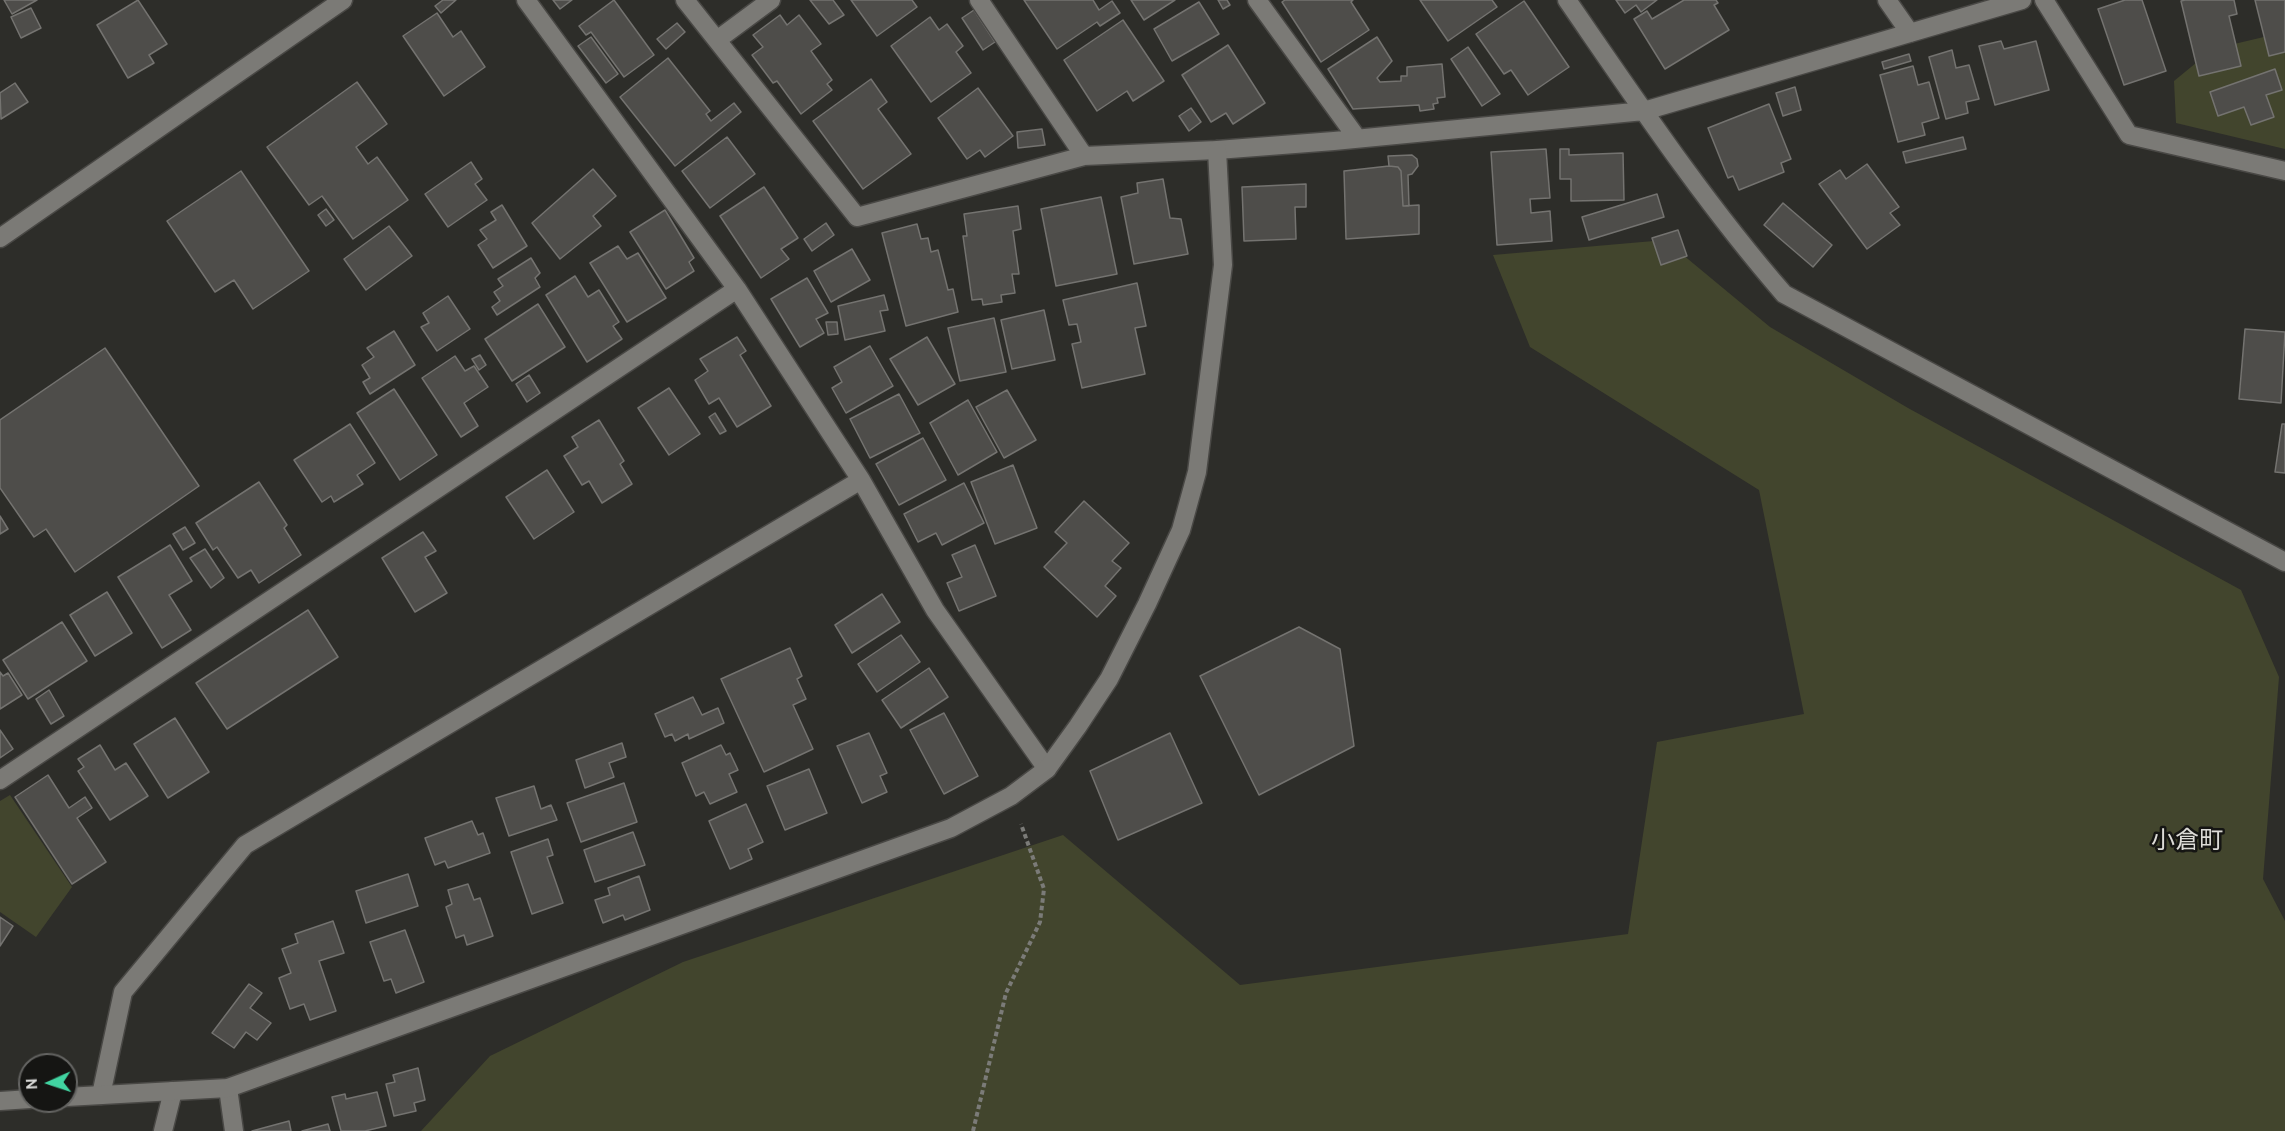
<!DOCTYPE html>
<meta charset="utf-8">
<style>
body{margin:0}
#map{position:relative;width:2285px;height:1131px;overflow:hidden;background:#2d2d29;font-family:Cabin,sans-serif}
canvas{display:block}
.north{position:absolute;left:18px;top:1053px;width:60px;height:60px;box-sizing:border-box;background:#151513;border:2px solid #646462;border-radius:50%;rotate:267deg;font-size:16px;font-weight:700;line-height:24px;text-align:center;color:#dadad8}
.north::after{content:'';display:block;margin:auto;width:21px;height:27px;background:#41d4a1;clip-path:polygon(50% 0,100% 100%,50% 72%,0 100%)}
</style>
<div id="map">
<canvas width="2285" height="1131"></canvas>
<div class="north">N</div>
</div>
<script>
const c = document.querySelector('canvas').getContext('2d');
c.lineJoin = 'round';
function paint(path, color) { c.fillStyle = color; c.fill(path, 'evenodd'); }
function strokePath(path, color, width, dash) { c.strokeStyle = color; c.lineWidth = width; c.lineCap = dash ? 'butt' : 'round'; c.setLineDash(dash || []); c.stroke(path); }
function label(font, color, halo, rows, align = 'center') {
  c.font = font + ' Cabin,"Noto Sans JP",sans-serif'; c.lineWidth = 5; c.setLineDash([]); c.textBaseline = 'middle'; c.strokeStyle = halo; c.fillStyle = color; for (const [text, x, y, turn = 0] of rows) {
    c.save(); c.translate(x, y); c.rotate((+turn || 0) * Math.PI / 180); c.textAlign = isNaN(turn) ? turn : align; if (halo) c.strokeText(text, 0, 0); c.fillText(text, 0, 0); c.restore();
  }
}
paint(new Path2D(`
 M2285 32V149L2176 123 2174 81 2213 49Z
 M1665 240 1770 327 1908 408 2241 590 2279 677 2263 879 2285 921V1131H421L490 1056 683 962 1063 835 1240 985 1628 934 1657 742 1804 714 1759 490 1530 347 1493 255Z
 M10 795 72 887 36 937 0 912V801Z`), '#42452d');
const building = new Path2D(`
 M4 0H37L12 14Z
 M138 0 167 44 149 55 154 63 128 78 97 25Z
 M443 0H456L441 13 435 6Z
 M553 0H572L560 9Z
 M614 0 654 55 624 77 591 32 586 35 579 26Z
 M810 0H833L844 15 829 24Z
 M851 0H912L917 7 877 36Z
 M1024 0H1093L1099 10 1112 1 1120 13 1100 26 1097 22 1057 49Z
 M1131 0H1175L1144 20Z
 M1218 0H1227L1230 5 1223 9Z
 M1285 0H1353L1351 2 1369 30 1321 62 1282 2Z
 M1420 0H1492L1497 7 1448 41Z
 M1616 0H1657L1641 12 1636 5 1625 13Z
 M1684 0H1716L1718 3 1714 5 1729 30 1665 69 1634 19 1647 11 1652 19Z
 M2125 0H2142L2166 71 2124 85 2098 9Z
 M2185 0H2234L2237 14 2229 16 2241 66 2199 76 2181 1Z
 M2255 0H2285V52L2269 56Z
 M1524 1 1569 67 1528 95 1511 70 1504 74 1476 34Z
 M1199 2 1219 34 1172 61 1154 29Z
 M31 8 41 28 21 38 11 17Z
 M974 10 995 42 983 50 962 18Z
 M437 13 453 37 461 31 485 67 444 96 403 36Z
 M780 15 787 25 799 15 821 44 811 51 832 80 827 84 832 90 801 114 777 81 773 83 752 55 763 47 753 35Z
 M930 17 939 30 947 24 963 46 956 52 971 73 931 102 891 46Z
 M1123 20 1164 81 1133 101 1127 91 1097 111 1064 60Z
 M677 23 685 32 666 49 657 39Z
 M591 37 618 74 606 83 578 46Z
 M1377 37 1392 61 1377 78 1380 82 1401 81V76H1407V67L1442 64 1445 97 1437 98 1438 103 1433 104 1434 109 1420 111 1419 105 1353 109 1328 69Z
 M2001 41 2004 49 2036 41 2049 90 1995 105 1979 46Z
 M1228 45 1265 103 1233 124 1226 113 1211 122 1182 75Z
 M1468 47 1500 94 1482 106 1451 59Z
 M1952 50 1956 68 1969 65 1979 99 1966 102 1968 113 1946 119 1929 57Z
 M1909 54 1911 61 1884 69 1882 62Z
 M668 58 710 111 706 114 711 121 734 103 741 112 675 166 620 97Z
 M1913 66 1918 85 1929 82 1939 118 1922 123 1925 135 1898 142 1880 75Z
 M2275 69 2282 90 2266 95 2274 117 2251 125 2244 107 2218 116 2210 92Z
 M871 79 887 102 878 109 911 154 863 189 813 121Z
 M357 82 387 124 356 147 368 164 377 157 408 200 353 239 322 196 309 205 267 147Z
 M15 83 28 102 1 119 0 93Z
 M1795 87 1801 110 1783 116 1776 93Z
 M978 88 1013 136 985 157 980 150 967 159 938 118Z
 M1769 104 1791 159 1781 163 1784 172 1739 190 1733 176 1728 178 1708 128Z
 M1191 108 1201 122 1189 131 1179 116Z
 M1042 129 1045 145 1018 148 1017 132Z
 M727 137 755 174 710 208 682 171Z
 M1963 137 1966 149 1906 163 1903 152Z
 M1546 149 1550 198 1530 199 1531 213 1550 211 1552 241 1497 245 1491 152Z
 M1560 149H1569V155L1623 153 1624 200 1571 201V179H1560Z
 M1412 155 1417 159 1418 166 1412 174 1408 175 1409 206H1403L1401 171 1398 167 1389 166 1388 156Z
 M471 162 482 179 475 184 487 200 448 227 425 194Z
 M1867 164 1899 207 1890 213 1900 225 1867 249 1819 184 1840 170 1846 179Z
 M1389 166 1398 167 1401 171 1403 206 1419 205V234L1346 239 1344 171Z
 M593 169 616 196 593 216 601 226 560 259 532 223Z
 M241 171 309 271 253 309 234 280 215 292 213 289 167 221Z
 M1163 179 1170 218 1181 219 1188 254 1134 264 1121 197 1138 193 1137 183Z
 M1306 184V207H1295L1296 239 1244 241 1242 187Z
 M764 187 798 238 781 249 789 259 761 278 720 216Z
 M1657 194 1664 217 1589 240 1582 217Z
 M1101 197 1117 274 1056 286 1041 209Z
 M1783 203 1832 245 1813 267 1764 225Z
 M502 205 527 246 493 268 478 245 487 239 480 230 496 220 491 212Z
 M1018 206 1021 229 1013 231 1019 274H1012L1015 293 1001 295 1002 302 983 305 982 299 972 300 963 236H967L964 214Z
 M326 209 334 220 326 226 318 215Z
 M665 210 694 258 689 262 694 271 666 289 630 232Z
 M826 223 834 235 812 251 804 239Z
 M917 224 921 239 928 238 931 252 938 250 948 290 953 289 958 312 906 326 882 233Z
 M389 226 412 256 366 290 344 259Z
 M1678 230 1687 256 1661 265 1652 238Z
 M618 246 627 259 638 253 666 298 627 322 590 263Z
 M852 249 870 280 831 302 814 271Z
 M531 258 540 273 535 278 540 287 497 315 492 307 500 301 494 292 503 286 498 279Z
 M575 276 588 297 599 290 619 322 613 326 622 339 587 362 546 295Z
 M807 278 828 313 816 319 824 333 800 347 771 299Z
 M1137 283 1146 326 1135 328 1145 374 1082 388 1072 344 1081 342 1077 324 1069 325 1063 300Z
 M884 295 888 310 880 311 885 331 845 340 838 306Z
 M448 296 470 329 437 351 421 327 429 323 423 313Z
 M538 304 565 347 512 381 485 339Z
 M1044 310 1055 360 1012 369 1001 320Z
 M994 318 1006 372 960 381 948 328Z
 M826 322H837L838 334 828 335Z
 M2245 329 2285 332 2281 403 2239 399Z
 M394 331 415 365 370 394 363 382 370 378 362 365 374 357 367 348Z
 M737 337 746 351 740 355 771 406 737 427 719 398 709 404 695 380 708 371 700 359Z
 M927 337 955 384 918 405 890 359Z
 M870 346 893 386 846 413 832 388 842 382 834 367Z
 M105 348 199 486 75 572 46 529 34 537 0 488V420Z
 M480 355 486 365 479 370 472 359Z
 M455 356 465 371 474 366 488 387 464 403 478 426 461 437 422 378Z
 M529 375 540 393 527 402 516 384Z
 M669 388 700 434 669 455 638 408Z
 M394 389 437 455 400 480 357 413Z
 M1007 390 1036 440 1004 458 976 407Z
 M899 394 920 433 870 458 850 419Z
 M968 400 997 452 958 475 930 423Z
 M715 413 726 431 720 434 709 417Z
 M599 420 624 461 620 464 632 484 602 503 589 481 582 485 564 456 578 447 572 437Z
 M350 424 375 463 357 475 363 484 334 502 331 496 322 502 294 460Z
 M2282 424H2285V473L2275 472Z
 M923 438 946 480 899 505 876 464Z
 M1013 465 1037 528 995 544 971 482Z
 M547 470 574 512 534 539 506 497Z
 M259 482 287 525 284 528 301 555 259 583 251 570 238 578 217 547 213 550 196 523Z
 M964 483 984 523 942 545 936 533 918 542 904 514Z
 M1084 501 1129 543 1112 561 1121 568 1105 586 1116 596 1097 617 1044 567 1067 543 1055 532Z
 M0 516 8 529 0 534Z
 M185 527 195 543 183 550 173 534Z
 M423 532 436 551 425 557 447 593 415 612 382 558Z
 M170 545 192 581 169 595 191 630 162 648 118 577Z
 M975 545 996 596 959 611 947 583 962 577 952 555Z
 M205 549 224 578 211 588 190 558Z
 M107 592 132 633 95 656 70 615Z
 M882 594 900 622 852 653 835 625Z
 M308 610 338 657 227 729 196 683Z
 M62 622 87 661 28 699 3 660Z
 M1299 627 1340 649 1354 746 1259 795 1200 676Z
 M901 635 920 662 877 692 858 664Z
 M790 648 802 676 797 679 806 699 793 705 813 749 764 772 721 679Z
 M929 668 948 697 901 728 882 700Z
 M0 672 3 676 8 673 22 695 0 709Z
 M49 690 64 716 51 724 36 699Z
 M693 697 702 715 718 708 724 723 689 739 688 734 675 741 672 734 665 737 655 714Z
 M944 713 978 776 944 794 910 730Z
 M175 718 209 772 168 798 134 744Z
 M0 730 13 749 0 758Z
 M869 733 887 773 880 776 887 792 862 803 837 746Z
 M1170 733 1202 803 1118 840 1090 771Z
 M622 743 626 757 609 763 614 777 585 788 576 760Z
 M100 745 115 770 126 763 148 796 110 820 78 771 84 767 78 759Z
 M721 745 726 755 730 753 738 770 729 774 737 792 710 804 704 792 696 796 682 763Z
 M809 769 827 813 785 830 767 786Z
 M48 775 69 808 85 797 92 808 77 818 106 862 72 884 15 797Z
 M624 783 637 822 581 842 567 803Z
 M534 786 541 809 551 805 557 820 509 836 496 798Z
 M746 804 763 842 748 849 752 859 730 869 709 821Z
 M472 821 478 835 483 833 490 853 448 868 445 861 435 865 425 838Z
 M633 832 645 865 595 882 584 850Z
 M548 839 553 855 547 857 563 903 532 914 511 852Z
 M408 874 418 906 366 923 356 891Z
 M639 876 650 910 625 920 623 915 603 923 595 900 610 895 608 888Z
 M468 884 474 900 480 898 493 936 467 945 464 935 456 938 446 907 452 904 448 890Z
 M0 917 13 926 0 946Z
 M333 921 344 953 319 961 336 1011 310 1020 304 1004 290 1009 279 978 291 973 282 949 298 943 295 934Z
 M405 930 424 982 396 993 391 979 384 981 370 942Z
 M249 984 262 993 250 1008 271 1023 257 1040 246 1032 234 1048 212 1033Z
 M418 1068 425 1100 414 1103 416 1111 394 1116 386 1084 395 1082 393 1075Z
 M377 1092 386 1126 365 1131H341L332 1097 345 1094 346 1099Z
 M289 1121 291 1131H252Z
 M328 1124 330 1131H302Z`);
paint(building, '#4e4d4a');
strokePath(building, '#747370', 1.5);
const street = new Path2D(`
 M526 0 737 289 861 480 935 610 1047 769
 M685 0 857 217 1084 156 1217 150 1334 141 1644 111 2022 0
 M979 0 1084 156
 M1257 0 1357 138
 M1567 0C1636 100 1704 202 1784 294L2285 562
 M1887 0 1910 33
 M2044 0 2129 135 2285 171
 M717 40 771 0
 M0 780 737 289
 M228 1088 234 1131
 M101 1095 123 992 245 845 861 480
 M163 1131 173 1091`);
const secondary = new Path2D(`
 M0 238 343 0
 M66 1097 228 1088 951 828 1011 796 1047 769 1078 726 1109 679 1147 604 1181 530 1197 472 1223 265 1217 150
 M0 1101 30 1099`);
strokePath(street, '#494845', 21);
strokePath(secondary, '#494845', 21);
strokePath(new Path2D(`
 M973 1131 1006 993 1040 922 1044 889 1021 824`), '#7b7b78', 4, [4.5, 3]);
strokePath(street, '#7b7a76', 18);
strokePath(secondary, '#7b7a76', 18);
label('24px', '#dcdbd7', '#151513', [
 ["小倉町",2187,841]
]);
</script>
